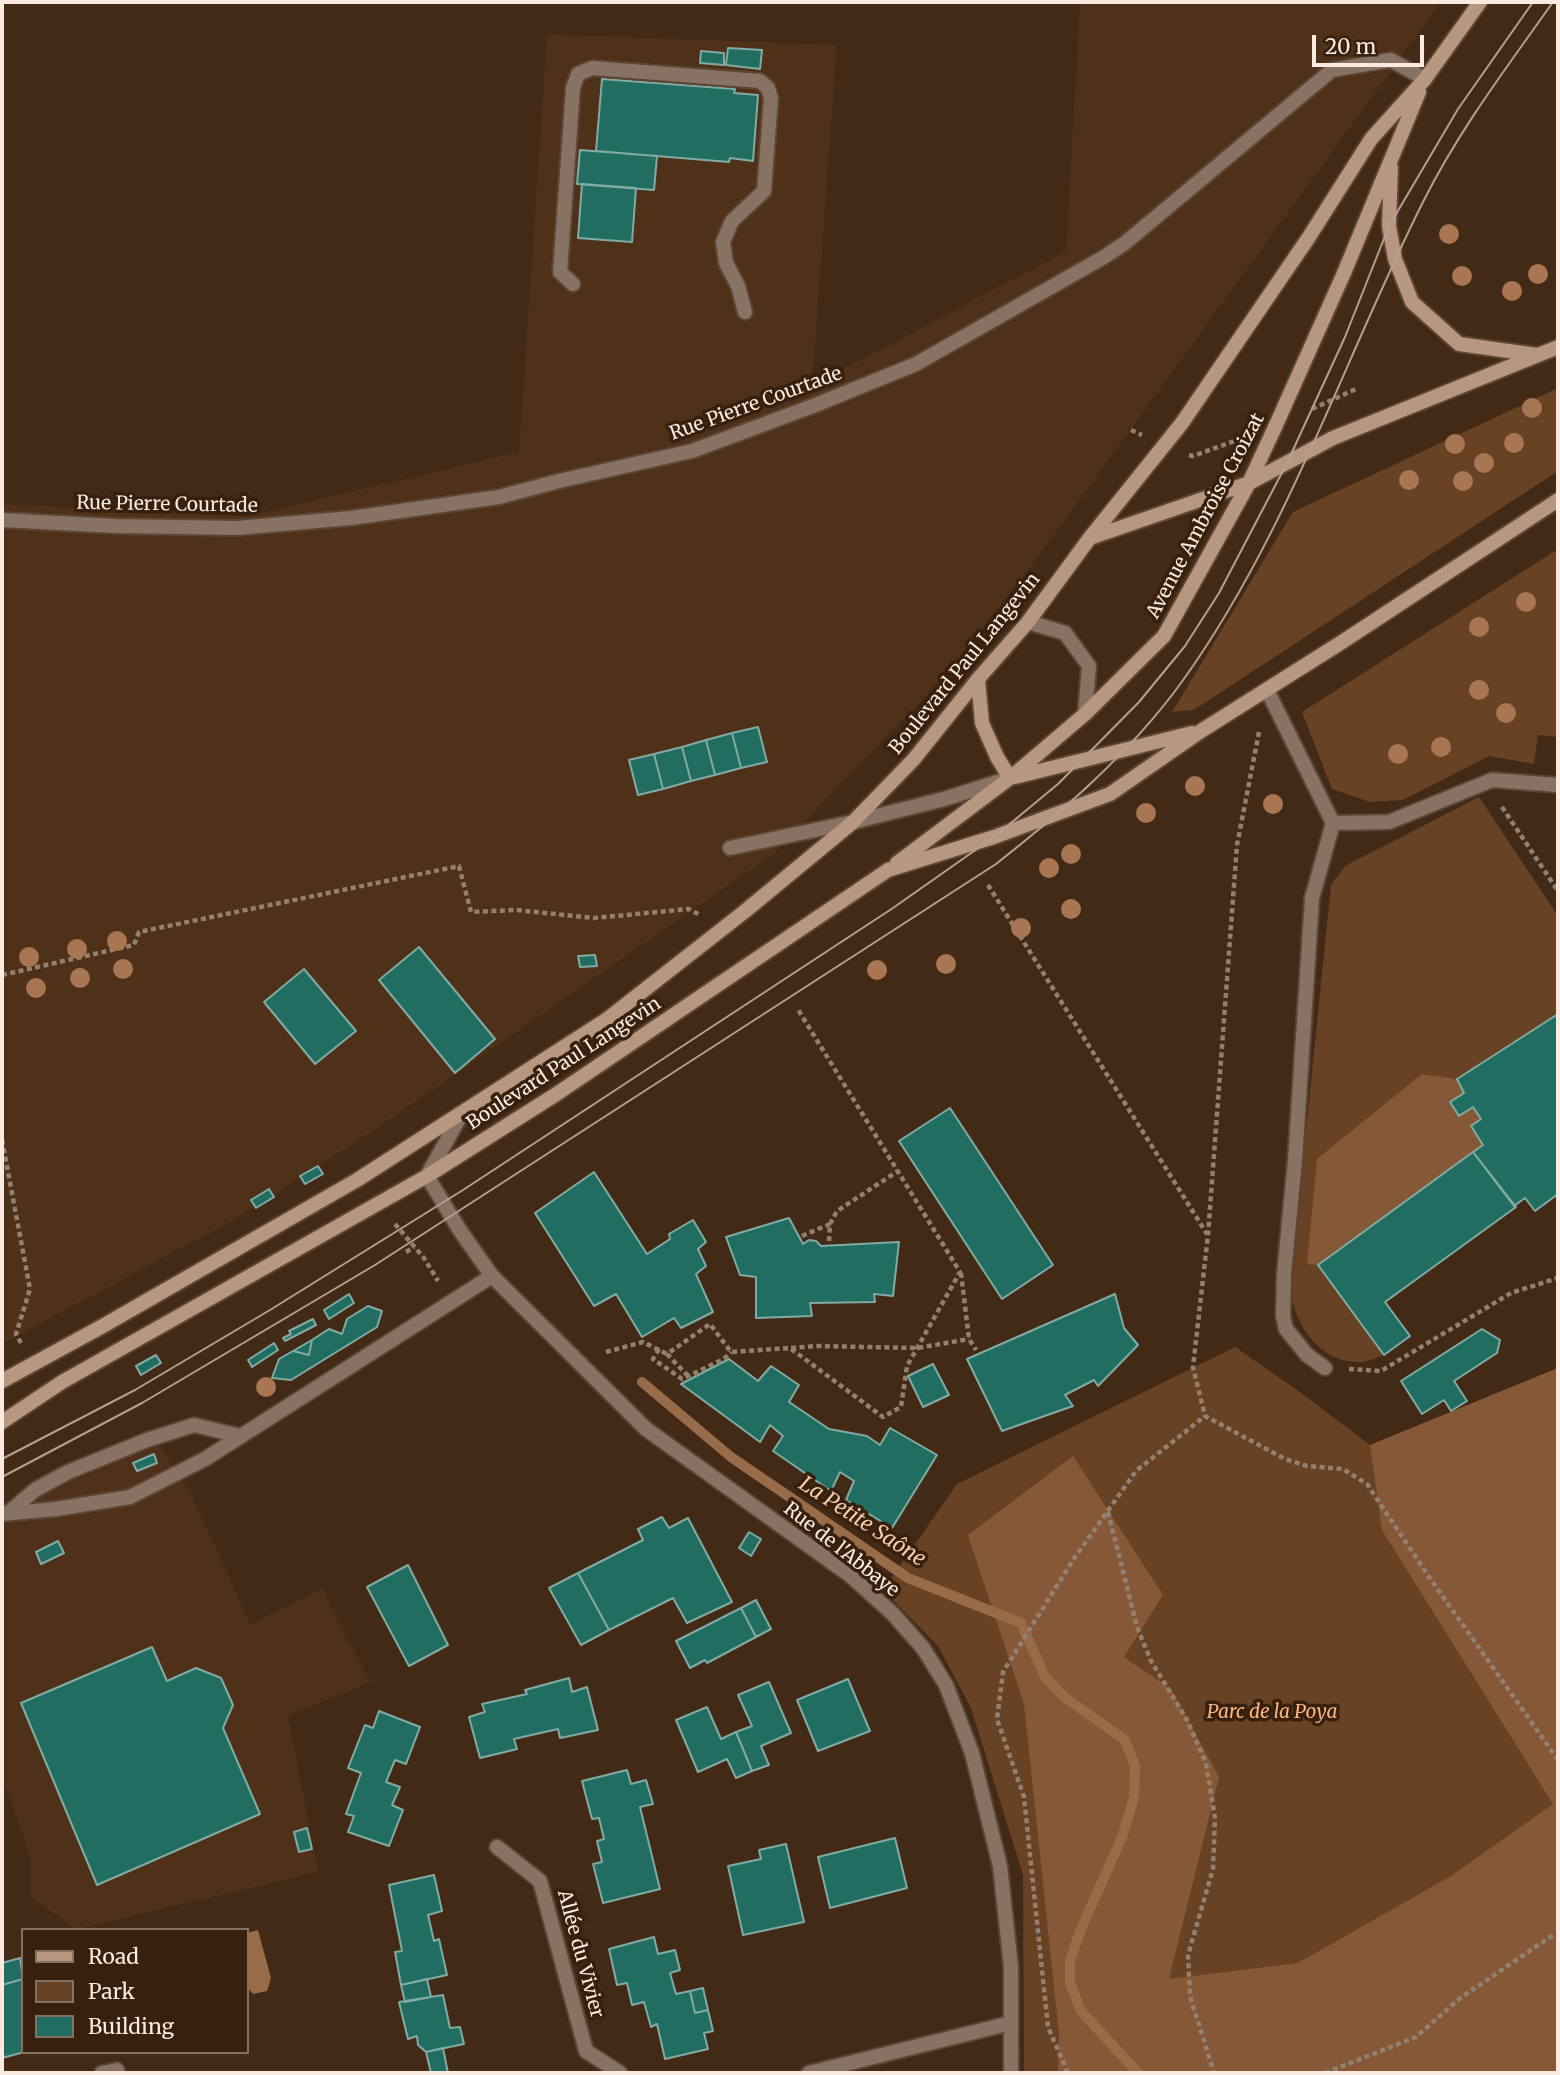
<!DOCTYPE html>
<meta charset="utf-8">
<style>
body{margin:0}
#map{position:relative;width:1560px;height:2075px;overflow:hidden;background:#422a17;font-family:Merriweather,serif}
canvas{display:block}
.frame{position:absolute;inset:0;border:4px solid #faeadf;pointer-events:none}
.legend{position:absolute;left:21px;top:1928px;width:228px;height:126px;box-sizing:border-box;background:#37200d;border:2px solid #857161;margin:0;padding:9px 12px;list-style:none;font-size:21px;color:#faeadf}
.legend li{display:flex;align-items:center;gap:14px;height:35px}
.legend b{width:35px;border:2px solid #857161}
.scale{position:absolute;left:1312px;top:35px;width:112px;height:32px;box-sizing:border-box;border:4px solid #faeadf;border-top:0;padding-left:9px;font-size:21px;line-height:24px;white-space:nowrap;color:#faeadf;-webkit-text-stroke:5px #37200d;paint-order:stroke}
</style>
<div id="map">
<canvas width="1560" height="2075"></canvas>
<div class="frame"></div>
<ul class="legend">
<li><b style="height:9px;background:#b89780"></b>Road</li>
<li><b style="height:19px;background:#674224"></b>Park</li>
<li><b style="height:19px;background:#216d61"></b>Building</li>
</ul>
<div class="scale">20 m</div>
</div>
<script>
const c = document.querySelector('canvas').getContext('2d');
c.lineJoin = 'round';
function paint(path, color) { c.fillStyle = color; c.fill(path, 'evenodd'); }
function strokePath(path, color, width, dash) { c.strokeStyle = color; c.lineWidth = width; c.lineCap = dash ? 'butt' : 'round'; c.setLineDash(dash || []); c.stroke(path); }
function label(font, color, halo, rows, align = 'center') {
  c.font = font + ' Merriweather,serif'; c.lineWidth = 7; c.setLineDash([]); c.textBaseline = 'middle'; c.strokeStyle = halo; c.fillStyle = color; for (const [text, x, y, turn = 0] of rows) {
    c.save(); c.translate(x, y); c.rotate((+turn || 0) * Math.PI / 180); c.textAlign = isNaN(turn) ? turn : align; if (halo) c.strokeText(text, 0, 0); c.fillText(text, 0, 0); c.restore();
  }
}
paint(new Path2D(`
 M1080 2H1441L1038 557 947 673 775 853 376 1129 234 1220 2 1344V504L248 516 519 452 547 34 837 45 812 386 1066 251Z
 M149 1430 190 1492 251 1625 322 1588 370 1682 288 1716 318 1872 77 1929 31 1898V1858L2 1777V1505Z`), '#4f311a');
paint(new Path2D(`
 M1558 388V471L1194 710 1172 712 1293 512Z
 M1558 549V737L1538 735 1534 764 1489 756 1403 800 1370 802 1332 789 1302 712Z
 M1479 797 1558 916V1014L1457 1079 1422 1074 1307 1263 1318 1265 1384 1355C1378 1357 1370 1361 1363 1362 1326 1364 1302 1336 1293 1303 1289 1290 1293 1272 1293 1259L1331 885 1345 866Z
 M1235 1347 1300 1392 1370 1445 1558 1368V2073H1024L1023 1875 971 1708 938 1646 883 1590 957 1484Z`), '#674224');
paint(new Path2D(`
 M1422 1074 1457 1079 1464 1093 1450 1103 1459 1116 1473 1107 1481 1119 1471 1127 1483 1145 1318 1265 1307 1264 1317 1159Z
 M1558 1368V2073H1058L1059 2034 1024 1704 968 1535 1073 1456 1163 1595 1124 1657 1171 1689 1219 1777 1169 1979 1298 1963 1451 1876 1553 1804 1382 1530 1370 1445Z`), '#855938');
paint(new Path2D(`
 M258 1930 271 1978 267 1991 253 1994 247 1987V1933Z`), '#986b49');
strokePath(new Path2D(`
 M642 1382 731 1457 908 1578 1021 1623 1045 1677 1063 1696 1125 1740 1135 1766 1134 1797 1123 1835 1081 1929 1070 1961V1983L1081 2011 1138 2073`), '#986b49', 10);
const building = new Path2D(`
 M728 48 762 50 760 69 726 65Z
 M701 51 724 53V65L700 63Z
 M602 79 735 89 734 93 758 95 753 161 730 158 729 162 596 151Z
 M580 150 657 156 654 190 577 184Z
 M582 184 636 188 632 242 578 238Z
 M758 727 767 762 741 768 732 733Z
 M732 733 741 768 715 775 706 740Z
 M706 740 715 775 691 781 682 747Z
 M682 747 691 781 663 789 654 754Z
 M654 754 663 789 638 795 629 760Z
 M419 947 495 1039 455 1073 379 980Z
 M595 955 597 966 580 967 578 956Z
 M304 969 356 1031 315 1064 264 1002Z
 M1558 1014V1194L1535 1211 1525 1198 1514 1206 1473 1152 1483 1145 1471 1126 1481 1119 1473 1107 1459 1116 1450 1102 1464 1093 1457 1079Z
 M950 1108 1053 1265 1002 1299 899 1141Z
 M1473 1152 1516 1207 1385 1302 1410 1336 1384 1355 1318 1265Z
 M318 1166 323 1174 305 1184 300 1176Z
 M594 1172 647 1254 670 1239 669 1234 693 1220 706 1242 698 1249 706 1266 696 1274 713 1312 681 1328 674 1318 642 1337 616 1294 594 1306 535 1213Z
 M269 1189 274 1197 256 1208 251 1200Z
 M789 1218 803 1244 809 1240 816 1241 821 1246 899 1242 893 1296 874 1294 875 1302 810 1303 812 1316 756 1318V1277L740 1275 726 1237Z
 M349 1294 354 1303 329 1319 324 1310Z
 M1115 1294 1124 1328 1138 1345 1098 1386 1094 1380 1065 1395 1073 1406 1002 1431 967 1359Z
 M368 1306 382 1311 377 1327 291 1380 272 1378 279 1359 293 1351 309 1355 312 1340 329 1329 342 1334 347 1319Z
 M313 1319 316 1325 285 1341 283 1338 291 1334 289 1331Z
 M1482 1329 1500 1340 1497 1353 1454 1381 1467 1401 1451 1411 1444 1400 1422 1414 1401 1381Z
 M312 1340 309 1355 293 1351Z
 M274 1343 278 1350 252 1367 248 1360Z
 M156 1355 161 1363 141 1375 136 1366Z
 M729 1359 758 1381 771 1366 799 1385 789 1402 829 1429 867 1436 880 1445 890 1428 937 1455 892 1528 846 1500 854 1481 840 1472 831 1491 773 1451 783 1436 770 1425 760 1442 681 1384Z
 M933 1364 949 1395 923 1407 908 1376Z
 M154 1454 157 1463 137 1471 133 1463Z
 M662 1517 669 1528 688 1518 732 1602 687 1623 673 1598 609 1630 578 1573 643 1540 638 1529Z
 M749 1532 761 1539 751 1556 739 1548Z
 M58 1541 64 1553 41 1564 36 1552Z
 M408 1565 448 1645 409 1666 367 1587Z
 M578 1573 609 1630 581 1645 549 1588Z
 M756 1600 771 1629 756 1637 741 1608Z
 M741 1608 756 1637 707 1663 705 1660 690 1668 676 1641Z
 M152 1647 167 1681 196 1668 221 1678 233 1705 223 1728 260 1814 97 1885 21 1703Z
 M569 1678 572 1692 587 1687 598 1730 560 1738 558 1729 514 1739 517 1749 480 1758 469 1717 485 1712 482 1704 527 1694 525 1690Z
 M848 1679 870 1731 818 1751 797 1700Z
 M769 1682 791 1733 761 1746 769 1765 752 1771 736 1732 752 1726 738 1695Z
 M707 1707 721 1739 736 1732 752 1771 736 1778 727 1759 698 1772 676 1720Z
 M379 1711 420 1727 406 1764 395 1760 386 1782 400 1787 392 1805 403 1810 389 1846 348 1832 354 1816 346 1814 361 1773 348 1768 365 1725 373 1728Z
 M627 1770 631 1784 646 1780 653 1804 640 1807 660 1889 603 1903 593 1864 602 1862 597 1841 604 1839 599 1818 592 1819 582 1781Z
 M307 1828 312 1849 299 1852 294 1832Z
 M895 1838 907 1888 830 1908 818 1857Z
 M786 1844 804 1922 743 1935 728 1866 761 1859 759 1850Z
 M434 1875 442 1911 428 1915 434 1941 439 1939 447 1975 401 1985 395 1952 402 1951 389 1885Z
 M654 1937 658 1954 675 1950 680 1970 670 1973 676 1994 690 1991 695 2013 708 2010 713 2031 704 2033 708 2049 665 2059 657 2024 651 2027 644 2002 632 2005 627 1983 617 1985 609 1949Z
 M20 1958 23 1979 2 1985V1963Z
 M23 1979 24 2052 2 2058V1985Z
 M427 1979 431 1997 405 2002 401 1985Z
 M703 1988 708 2010 695 2013 690 1991Z
 M443 1995 450 2028 460 2027 464 2044 426 2052 418 2045 417 2036 408 2039 399 2002Z
 M443 2048 448 2073H431L426 2052Z`);
paint(building, '#216d61');
strokePath(building, '#82aba3', 2);
const lane = new Path2D(`
 M573 284 560 272 573 88 578 74 592 68 760 81 768 88 771 98 764 191 732 221 723 242 726 263 738 286 745 312
 M730 848 853 822 944 799 1007 779
 M8 1513 35 1490 68 1472 147 1440 194 1425 240 1436`);
const street = new Path2D(`
 M2 520 115 526 237 528 351 518 499 497 559 481 692 451 813 406 916 364 1104 257 1125 243 1332 70 1391 60 1425 79
 M1028 622 1065 633 1089 666 1085 714
 M1267 690 1333 823 1389 822 1492 780 1558 785
 M461 1115 427 1176 459 1229 492 1276 646 1429 851 1576 893 1614 923 1648 946 1685 972 1753 1000 1866 1011 1967V2073
 M1325 1368 1307 1355 1286 1329 1283 1316 1284 1274 1295 1161 1312 898 1333 823
 M2 1514 56 1509 130 1497 205 1459 492 1276
 M497 1847 540 1881 586 2051 620 2073
 M102 2073 117 2070
 M809 2073 1011 2023`);
const secondary = new Path2D(`
 M1391 167 1389 226 1395 259 1412 302 1459 344 1537 355
 M1090 538 1249 483 1333 438 1558 347
 M978 679 982 723 997 757 1010 778
 M1015 777 1192 733
 M897 863 1010 778 1085 714 1164 636 1249 483 1276 425 1344 273 1419 92
 M2 1381 101 1327 357 1180 606 1020 744 912 853 822 914 759 978 679 1028 622 1089 539 1182 423 1309 237 1371 139 1425 79 1480 2
 M2 1422 62 1382 427 1176 555 1095 888 870 994 837 1110 794 1201 731 1342 642 1558 500`);
strokePath(lane, '#5c4533', 18);
strokePath(street, '#5c4533', 18);
strokePath(secondary, '#5c4533', 18);
strokePath(new Path2D(`
 M1312 409 1356 389
 M1131 430 1142 435
 M1189 455 1193 456 1240 439
 M1259 732 1237 845 1208 1235 1193 1367 1205 1416 1285 1459 1307 1466 1343 1469 1367 1484 1427 1574 1558 1760
 M1502 807 1558 891
 M988 885 1207 1234
 M2 975 134 945 139 932 459 866 471 912 516 910 594 918 689 909 700 915
 M2 1140 30 1289 16 1334 21 1343
 M395 1224 424 1258 438 1281
 M802 1236 830 1224
 M829 1241 830 1224 837 1211 898 1171
 M406 1252 414 1247
 M961 1273 969 1339 976 1350
 M791 1348 816 1346 917 1348 969 1339
 M659 1349 653 1359 682 1379 724 1359 731 1352
 M606 1352 643 1342 667 1354
 M1349 1369 1381 1371 1511 1293 1558 1278
 M688 1376 667 1354 710 1324 731 1352 790 1348 883 1417 901 1407 907 1366 960 1272 797 1008
 M1108 1512 1137 1627 1151 1661 1187 1720 1206 1763 1215 1818 1213 1869 1188 1955 1190 1996 1214 2073
 M1068 2073 1048 2027 1024 1797 997 1719 1003 1672 1073 1560 1136 1471 1205 1416
 M1325 2073 1416 2037 1459 1999 1550 1937 1558 1934`), '#948070', 4.5, [5, 3.5]);
strokePath(lane, '#877263', 14);
strokePath(street, '#877263', 14);
strokePath(secondary, '#b89780', 14);
strokePath(new Path2D(`
 M2 1459 135 1390 270 1310 463 1190 893 908 994 837 1058 784 1139 702 1185 646 1219 593 1287 463 1345 337 1389 226 1458 109 1533 2
 M2 1477 142 1403 375 1265 996 864C1062 812 1130 753 1181 683 1287 536 1342 363 1423 202 1459 130 1507 67 1553 2`), '#b3a092', 2);
c.fillStyle = '#a87652';
for (const [x, y] of [
 [1449,234],
 [1538,274],
 [1462,276],
 [1512,291],
 [1532,408],
 [1514,443],
 [1455,444],
 [1484,463],
 [1409,480],
 [1463,481],
 [1526,602],
 [1479,627],
 [1479,690],
 [1506,713],
 [1441,747],
 [1398,754],
 [1195,786],
 [1273,804],
 [1146,813],
 [1071,854],
 [1049,868],
 [1071,909],
 [1021,928],
 [117,941],
 [77,949],
 [29,957],
 [946,964],
 [123,969],
 [877,970],
 [80,978],
 [36,988],
 [266,1387]
]) { c.beginPath(); c.arc(x, y, 10, 0, 2 * Math.PI); c.fill(); }
label('19px', '#faeadf', '#37200d', [
 ["Rue Pierre Courtade",756,404,-20],
 ["Rue Pierre Courtade",167,505,1],
 ["Avenue Ambroise Croizat",1206,516,-62],
 ["Boulevard Paul Langevin",965,664,-51],
 ["Boulevard Paul Langevin",564,1064,-33],
 ["Rue de l'Abbaye",841,1550,38],
 ["Allée du Vivier",580,1954,75]
]);
label('italic 19px', '#fbb582', '#37200d', [
 ["Parc de la Poya",1272,1713]
]);
label('italic 21px', '#f6cbad', '#37200d', [
 ["La Petite Saône",862,1522,33]
]);
</script>
